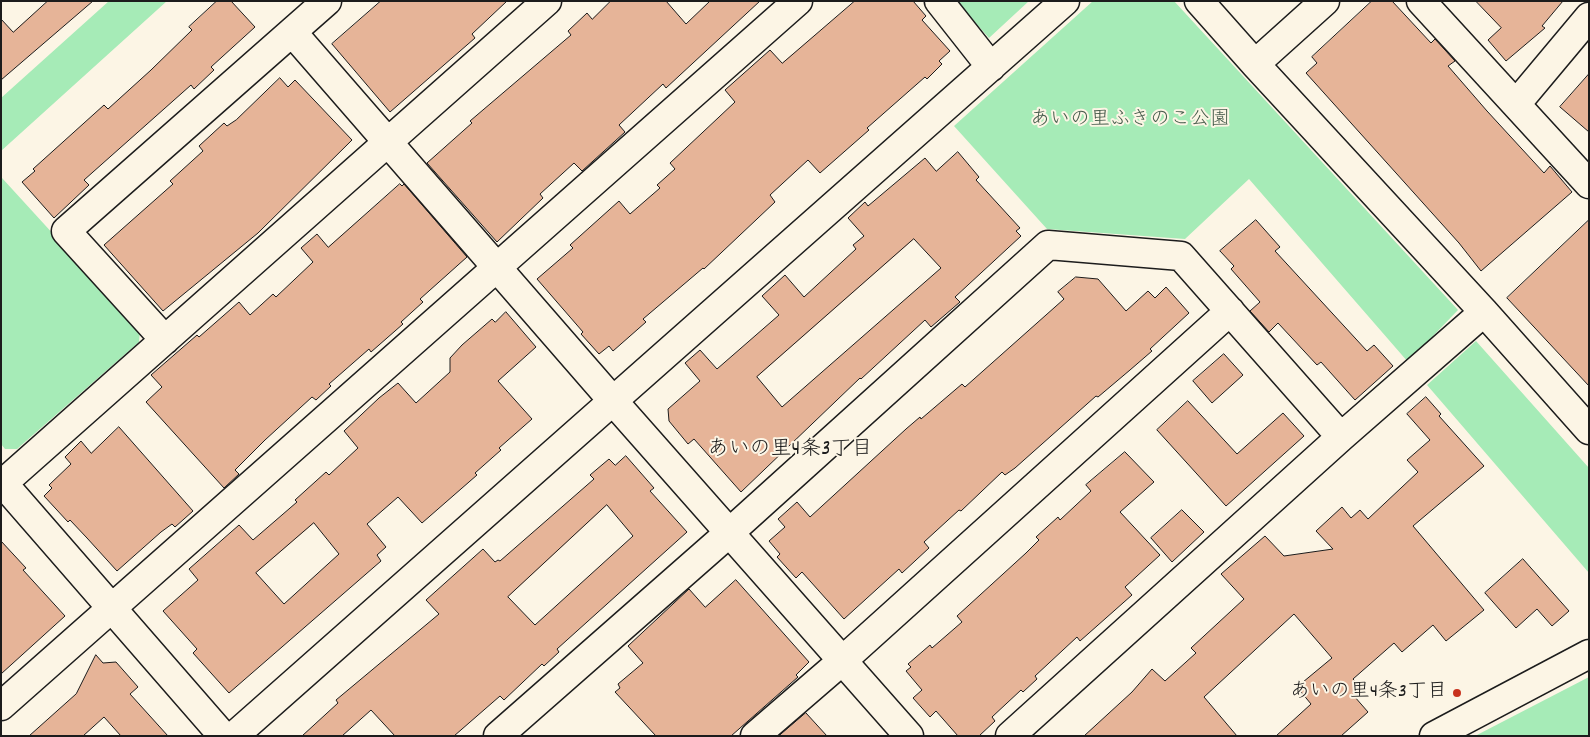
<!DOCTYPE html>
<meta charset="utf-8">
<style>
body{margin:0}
#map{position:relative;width:1590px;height:737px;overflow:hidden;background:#fcf5e5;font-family:Dekko,sans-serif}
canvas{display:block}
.frame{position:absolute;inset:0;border:2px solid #1c1c1c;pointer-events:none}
</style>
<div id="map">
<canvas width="1590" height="737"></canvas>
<div class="frame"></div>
</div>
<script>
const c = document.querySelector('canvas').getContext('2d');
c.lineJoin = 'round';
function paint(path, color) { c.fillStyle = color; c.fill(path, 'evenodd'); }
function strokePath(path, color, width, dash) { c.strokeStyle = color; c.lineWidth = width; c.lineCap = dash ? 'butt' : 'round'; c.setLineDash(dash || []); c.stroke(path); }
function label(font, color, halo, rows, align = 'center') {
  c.font = font + ' Dekko,"Klee One",sans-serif'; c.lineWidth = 4; c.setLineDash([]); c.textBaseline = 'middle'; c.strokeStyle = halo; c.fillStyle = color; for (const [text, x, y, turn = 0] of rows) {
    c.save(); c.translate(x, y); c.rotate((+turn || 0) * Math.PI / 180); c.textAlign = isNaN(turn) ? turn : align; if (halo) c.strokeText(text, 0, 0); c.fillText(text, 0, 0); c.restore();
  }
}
paint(new Path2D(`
 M109 1H167L1 151V98Z
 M956 1H1029L989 38Z
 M1093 1H1174L1458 310 1408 362 1249 179 1185 239 1047 229 954 126Z
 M2 178 140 329 139 342 17 449H5L1 444Z
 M1476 341 1589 468V573L1427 385Z
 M1589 677V736H1475Z`), '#a6ebb7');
const building = new Path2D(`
 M48 1H93L1 80V19L13 32Z
 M217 1H231L255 27 211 67 214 70 194 89 191 85 84 180 89 185 54 218 22 182 35 171 33 169 104 105 108 109 151 70 192 30 189 27Z
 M381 1H507L472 34 475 38 390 112 332 44Z
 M611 1H666L686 24 710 1H760L666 88 663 84 619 125 625 132 582 171 574 163 540 194 543 198 497 242 427 163 472 123 470 121 571 35 568 31 587 13 592 19Z
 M855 1H913L926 16 922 20 950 51 939 61 942 64 927 79 925 77 867 128 869 130 820 173 808 160 770 195 775 202 704 269 703 268 643 319 646 322 613 351 609 346 599 354 581 334 583 332 537 279 573 248 570 245 619 201 630 214 660 188 657 185 675 169 670 163 735 102 725 90 770 50 782 63Z
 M1372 1H1392L1431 43 1435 39 1455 61 1448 66 1487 111 1544 173 1550 166 1572 192 1481 271 1459 243 1306 73 1317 63 1312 57Z
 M1476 1H1563L1542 26 1545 28 1506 61 1488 40 1501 28Z
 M1589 74V132L1560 107Z
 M280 78 288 87 295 80 352 140 258 233 163 311 104 245 173 184 170 181 203 151 199 146 224 123 227 126 236 120Z
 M958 152 979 177 976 180 1020 228 1016 231 1021 236 955 297 960 302 931 327 925 320 861 379 860 378 741 492 694 439 688 444 669 421 668 409 700 381 685 363 700 350 717 369 779 315 762 296 785 275 804 297 856 249 853 245 864 236 848 218 865 202 868 206 925 158 936 171ZM914 239 941 268 782 407 757 377Z
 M400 184 402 186 404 184 467 257 420 299 423 302 401 322 403 324 371 352 369 349 329 384 331 386 316 400 312 397 265 440 235 470 239 474 224 488 146 402 162 387 151 375 197 335 199 337 239 302 250 315 273 294 276 297 313 262 301 248 317 234 328 247Z
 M1256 220 1280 247 1275 251 1367 351 1374 345 1393 366 1355 400 1321 362 1317 365 1278 323 1269 332 1250 311 1260 302 1231 269 1234 266 1220 251Z
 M1589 220V386L1507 298Z
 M1076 277 1098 279 1126 311 1148 291 1155 298 1166 287 1189 313 1150 349 1152 351 1130 370 1098 397 1096 396 1015 468 1005 475 1002 472 961 511 959 510 924 542 929 548 902 573 899 569 844 619 802 572 796 578 777 557 780 554 769 541 785 527 778 519 797 502 810 517 906 429 920 417 921 419 962 384 965 387 1064 299 1058 292Z
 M506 312 536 347 498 381 532 419 499 448 501 450 475 473 477 475 422 523 398 497 367 524 386 547 377 555 381 561 229 693 193 653 197 649 163 611 198 580 189 569 239 525 253 540 297 502 295 500 326 472 329 475 358 448 344 431 379 398 398 383 416 403 450 372V358L462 345 492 319 495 322ZM314 523 339 554 284 604 256 573Z
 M1224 354 1243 375 1212 403 1193 381Z
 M1426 397 1441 414 1439 416 1484 466 1413 526 1484 610 1446 641 1433 625 1402 652 1394 643 1353 679 1362 689 1354 696 1368 712 1341 736H1276L1311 704 1297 687 1332 658 1294 614 1204 697 1237 736H1084L1132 692 1152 669 1165 681 1196 653 1191 648 1244 599 1221 574 1265 536 1284 556 1333 549 1316 531 1342 507 1351 518 1360 510 1368 519 1418 472 1407 460 1430 440 1407 414Z
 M1188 401 1237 454 1283 413 1304 436 1226 506 1157 430Z
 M119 427 193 511 175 527 172 524 161 532 117 571 87 538 70 520 68 522 44 496 52 488 49 485 71 464 65 457 81 441 91 453Z
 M1125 452 1154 482 1120 512 1160 555 1125 587 1132 595 1080 641 1077 637 1035 676 1037 679 1023 692 1021 690 992 717 995 721 979 736H958L936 711 930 717 913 698 922 690 906 671 911 667 908 664 930 645 932 648 962 622 957 616 1026 553 1039 540 1036 537 1058 517 1060 520 1091 491 1086 485Z
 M626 456 654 488 650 491 687 532 557 649 559 652 544 666 542 664 504 700 500 696 454 736H395L371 710 342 736H302L338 703 336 700 439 614 426 600 483 549 495 562 498 560 500 561 594 479 590 475 609 459 615 465ZM607 505 633 536 535 625 508 597Z
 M1182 510 1204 532 1172 562 1151 538Z
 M1 541 26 568 23 570 65 616 1 674Z
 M1523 559 1569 611 1552 626 1537 609 1516 628 1485 593Z
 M736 580 809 662 796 675 798 677 731 736H656L615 692 620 688 618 684 643 663 628 646 689 589 705 607Z
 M96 655 103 663 116 662 138 687 130 694 168 736H121L104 717 83 736H29L76 694Z
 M806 713 827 736H779Z`);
paint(building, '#e6b498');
strokePath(building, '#1c1c1c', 1);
const minor = new Path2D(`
 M939 1 991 67
 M1199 1 1255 64 1325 1
 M1421 1 1589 184
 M292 32 613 401 909 736
 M1255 64 1484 312 1589 430
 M1517 103 1589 17
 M165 340 66 231 327 1
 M1 481 223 736
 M1 485 547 1
 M1 706 798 1
 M234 736 1065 1
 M498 736 729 533 1048 245 1181 256 1341 437
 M755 736 842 661 1230 311
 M1010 736 1341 437 1484 312
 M1434 736 1589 654`);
strokePath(minor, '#1c1c1c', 31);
strokePath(minor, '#fcf5e5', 28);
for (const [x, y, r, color] of [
 [1457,693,5,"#c8321e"]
]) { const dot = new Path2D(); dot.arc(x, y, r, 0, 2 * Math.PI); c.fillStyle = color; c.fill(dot); strokePath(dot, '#fcf5e5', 2); }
label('20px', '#455a4a', '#fcf5e5', [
 ["あいの里ふきのこ公園",1130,121]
]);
label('20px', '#1c1c1c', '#fcf5e5', [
 ["あいの里4条3丁目",1447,693]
], 'right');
label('21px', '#1c1c1c', '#fcf5e5', [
 ["あいの里4条3丁目",790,451]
]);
</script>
